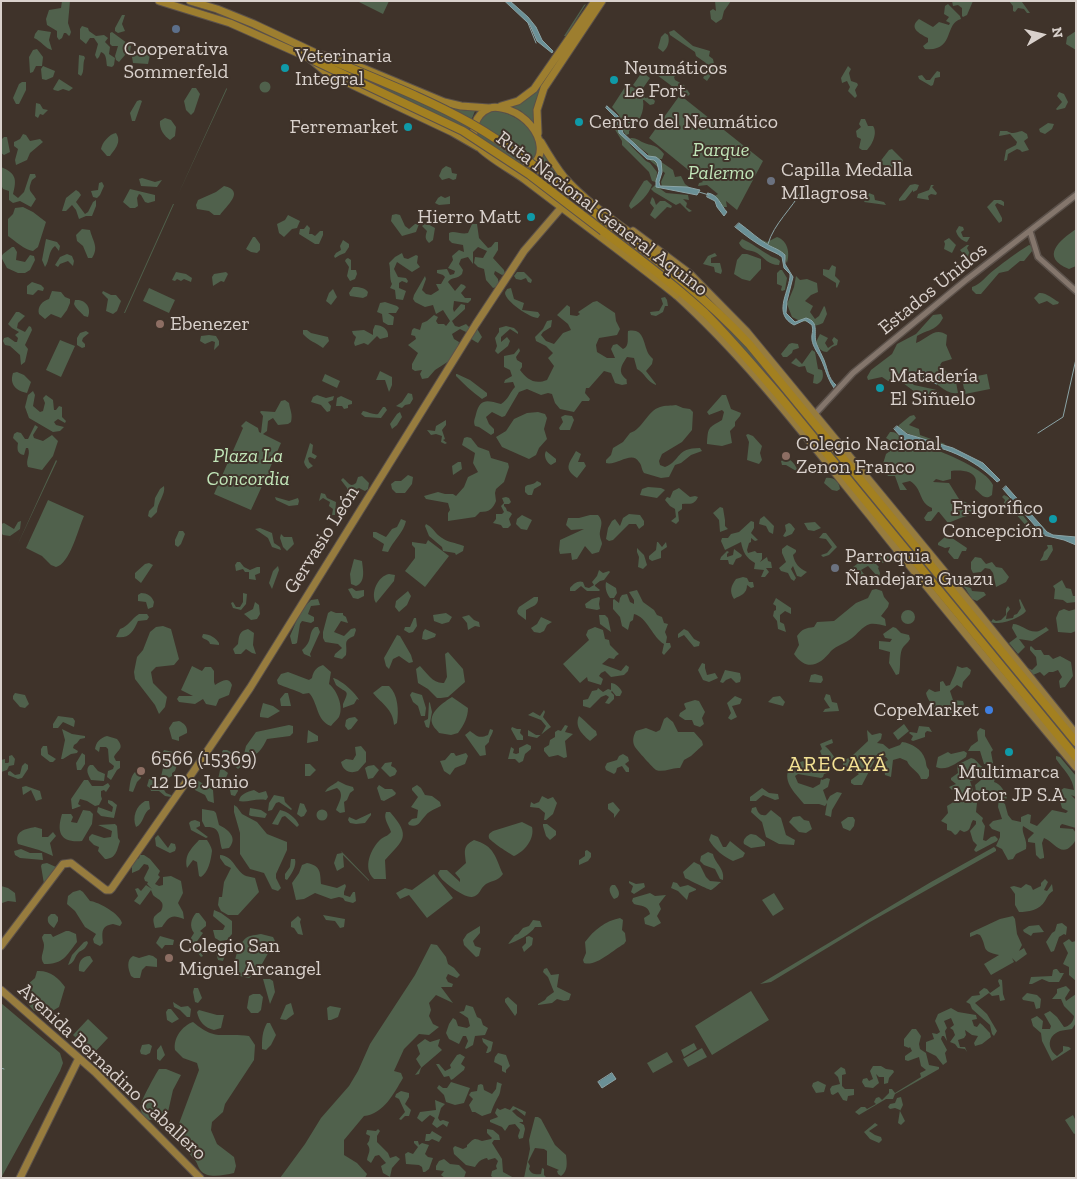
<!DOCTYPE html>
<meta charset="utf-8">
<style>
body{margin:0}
#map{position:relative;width:1077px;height:1179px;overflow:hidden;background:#3f332a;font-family:"Zilla Slab",serif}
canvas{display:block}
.frame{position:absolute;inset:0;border:2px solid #d9d1cc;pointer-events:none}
.north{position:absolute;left:1017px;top:10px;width:50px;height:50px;-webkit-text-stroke:4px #3f332a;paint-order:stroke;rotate:81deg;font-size:14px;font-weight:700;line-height:20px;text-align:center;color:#d9d1cc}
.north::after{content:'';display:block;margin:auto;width:18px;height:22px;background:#d9d1cc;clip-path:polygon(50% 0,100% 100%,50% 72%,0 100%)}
</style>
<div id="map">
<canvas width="1077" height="1179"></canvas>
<div class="frame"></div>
<div class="north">N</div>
</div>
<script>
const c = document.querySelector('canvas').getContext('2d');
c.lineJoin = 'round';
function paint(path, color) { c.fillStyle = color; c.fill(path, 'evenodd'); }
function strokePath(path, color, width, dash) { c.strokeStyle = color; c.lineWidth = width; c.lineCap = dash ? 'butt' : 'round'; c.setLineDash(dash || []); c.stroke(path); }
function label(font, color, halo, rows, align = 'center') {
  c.font = font + ' "Zilla Slab",serif'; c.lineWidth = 4; c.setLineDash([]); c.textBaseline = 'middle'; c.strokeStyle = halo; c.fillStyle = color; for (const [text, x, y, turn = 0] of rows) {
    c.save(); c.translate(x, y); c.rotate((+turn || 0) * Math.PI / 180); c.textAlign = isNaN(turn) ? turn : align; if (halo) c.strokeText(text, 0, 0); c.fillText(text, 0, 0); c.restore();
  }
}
paint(new Path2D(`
 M62 1H70L68 23 71 32 70 35 69 36 66 33H64L62 38 59 40 57 37V31L47 25 46 19 49 10 61 8Z
 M357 1H389L383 14Z
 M715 1H731L724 11 722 19 716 23 711 19 710 11 713 9 716 11Z
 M952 1H973L967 15 963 17 962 16V8L958 5 953 6Z
 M1009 1 1022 2 1030 13H1027L1024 9 1018 8 1015 12 1013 11V6Z
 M586 4 566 36H564L584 5Z
 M948 4 960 16 961 19C944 23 955 52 925 49L923 46 928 42V38C920 34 908 28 919 19L933 27 939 22 949 25 950 23 946 21 949 17 944 14 945 6Z
 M122 15H125L122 24 125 31 118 33 115 31V28Z
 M82 26 88 28 89 31 96 36 104 35 108 38 105 42 110 47 109 54 115 58 114 65 112 67 107 66C106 61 107 54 101 52L99 57 97 59 95 55 98 44 94 38H90L86 44 80 39V29Z
 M38 30 51 32 49 40 52 50C46 49 41 41 34 38L35 34Z
 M674 30 693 46 710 51 709 56 713 59 715 69 707 81 703 78 707 71 705 65 706 63 696 56 695 52 670 35 669 32Z
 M1076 31V50L1066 44 1067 37Z
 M112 32 131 46 130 52 125 55 119 62 116 60 115 56 118 46H112L110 44V33Z
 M665 33 668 35C670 41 668 48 663 52L658 48 661 37Z
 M144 48 150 55 148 64 133 63 132 57 136 52Z
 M37 49 43 57 42 66H36L33 72 30 73 29 57 33 50Z
 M79 55 84 56 85 58C82 64 85 71 81 76L78 74Z
 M661 65H665L675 69 677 74 674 77 675 80 684 85 690 94 688 96 673 87 657 75V70Z
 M43 66 55 71 53 77 46 80 42 79 41 69Z
 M848 66 851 69 849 73 851 81 857 83 858 85 855 90 857 96 855 98 848 91 850 87 847 81 842 83 841 78Z
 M937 71 940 72V77L935 78 933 85 931 86 919 79 918 76 922 75 926 80H930Z
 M642 72 650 78 641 91 633 85Z
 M59 79 73 88 69 91 63 89 58 91 54 90 53 89Z
 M365 79 378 83 437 110 441 103 462 110 475 111 471 121 469 131 376 86Z
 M259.5 87a5.5 5.5 0 1 1 11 0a5.5 5.5 0 1 1-11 0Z
 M22 82H26V90L19 104H16L13 98 19 84Z
 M543 83 535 103V124L521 111 510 106 531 96Z
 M627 84 642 93 645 98 651 97 655 101 654 104 650 105 644 100H643C645 111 639 124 629 131V134L626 135 622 129 619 115 612 107Z
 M192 88H196L200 94 194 112 191 115 186 110 184 101Z
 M227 88V89L177 197 226 89Z
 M1059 92 1064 94 1068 102 1065 108 1057 110 1056 109 1062 102 1057 96Z
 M680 95 763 161 737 210 726 201 727 207H721L714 201 713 197 718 194 707 185 698 186 699 183 703 182 649 138Z
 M140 100 142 101 135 121H132L130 113 137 101Z
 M36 103 40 104 43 109 48 110 43 115 40 114 38 118 35 116Z
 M494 111C515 111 553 140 532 160 529 163 524 164 521 166L476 135C477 123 481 114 494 111Z
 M165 118 171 120 176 127 175 136 170 140C164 136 159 129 160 121Z
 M861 119H865L868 126H873C878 133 872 145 867 150H862L859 148 861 139 857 137 856 131 861 127 859 124Z
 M618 121C623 141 633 147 646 161L650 163 657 172 656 182 652 181 649 172 622 145V141L614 128Z
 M1048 123 1054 124 1052 129 1045 134 1040 132 1039 129Z
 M1000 131H1007C1013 135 1016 132 1022 131L1027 134 1028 138 1024 141 1029 150 1022 152 1020 150 1017 149 1008 154 1007 160 1004 161 1006 150 1016 145 1017 142 1010 134 999 136Z
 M116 133C122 142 115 149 110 156H107L101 149C102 143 109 134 116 133Z
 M23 134 26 135 30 141 40 139 43 142 30 153 27 160 16 165 15 160 18 149 14 146V142L20 139Z
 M4 137H7L10 152 4 155 1 153V140Z
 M630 138C636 138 637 139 642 142 653 147 655 143 664 154L662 159H657L673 170 675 177 681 176 685 184 692 189 662 187 661 182 665 173 647 158 648 154 633 142Z
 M892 149 903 160V168L896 164 889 170 886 166 879 163 889 150Z
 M544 154 576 192 565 205 529 171 539 162Z
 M446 166 451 168 452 173 457 174 456 179 453 180 449 178 442 180 439 176 442 169Z
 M1 167C16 173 17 179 13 194L18 198 24 192 30 174H35L36 177 32 180C27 192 31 190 36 199L31 207 20 201 13 203 9 200V191L3 189 1 185Z
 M142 178 155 182 162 180 157 187 141 186 139 179Z
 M647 180 652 185C649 194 640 203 631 209L629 206 630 203 644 181Z
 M102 182 104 186 100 195 97 198 93 197 91 191 98 190 99 183Z
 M915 184 919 185 917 190 913 192V190L905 200 899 201V199L910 185Z
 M655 185 666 193 688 195 689 200 683 199 687 203 686 207 692 211 689 212 680 203 676 205 654 192 651 189Z
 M931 185H934L932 187 937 193 936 195 931 194 928 196 929 200 917 198 918 194 929 190Z
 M224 186C246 191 226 206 220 215H214L209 211 197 209 196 205 198 200 216 192Z
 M130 189 155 195V201L148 203 145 202 141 195 139 194 137 198 138 206 135 208H130L123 202Z
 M76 190 79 192 81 195 76 202 85 214 88 212 93 202 96 200V206L92 216H86L79 219 76 210 72 205 66 211H62L66 198Z
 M869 193 874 195 875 200 884 202 886 205 864 202Z
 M441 196 445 198 450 196V204L439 205 435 203 438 198Z
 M652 197 654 199 656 205 660 201H665L672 206 671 208 667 207 655 219 650 215 654 208 650 203Z
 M572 199 673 275 741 339 1076 746V753L738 342 713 316 570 202Z
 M994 200H1001L1004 202V206L997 203 995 205 1002 218V221L999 223 987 207Z
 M174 204 125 313H124L173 204Z
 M23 207 33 212 46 222 38 247 33 251C25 250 15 241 8 236V219L13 214 15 208Z
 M396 214 400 215 405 226 409 229 415 224H419L416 232 402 236 391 221 392 215Z
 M288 215 300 221 297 228 292 229 284 237 279 233 277 224 285 220Z
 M426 223 435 228 433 240 429 243C425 239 425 237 427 231L422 226Z
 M472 224H477L479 238 488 248 491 247 495 242H498V250L493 258 504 270 505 274 502 275 495 271 494 274 498 279 499 286 493 288 486 280 484 269 478 267 474 263 475 257 483 258 487 251 478 247 473 252V264L468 257 461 259 459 264 463 270 462 274C458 279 451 277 448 282L455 291 461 284 464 285 466 287 461 293 465 298H471V300L468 303 454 301 453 309 454 312 461 304 465 305V309L452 321 455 326 459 327 466 324 469 327H476L482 337 478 343C471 339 470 339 466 332L460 329 452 334 454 339 459 342 458 348 449 361 435 370 428 378 422 379 420 374 422 370 415 371 412 369V364L418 353 408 345 416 339 415 336 411 335 412 330 414 328 420 330 422 323 427 321 434 315 438 317 436 321 438 324H444L446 326 450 321 443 310 436 314 433 305 425 307 415 302 413 299 414 295 425 276 426 279 422 290 426 294 431 295 439 290 436 284H441L445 277 443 275 437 273V270L447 269 450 275 454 274 455 271 448 268 453 260 452 256 459 250 464 252 463 245 452 243 449 240V233C454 230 461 235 468 233Z
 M307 225 310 228 309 234H312L315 236 320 231H323V235L319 244H315L299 234 300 229H304Z
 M959 226 963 227 964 230 961 232 963 237H970L967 242C962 241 957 236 956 231Z
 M82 229 90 230C93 242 99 247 92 258H88L83 246 77 241 76 235Z
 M1076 229V266L1069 269C1039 257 1060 240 1076 229Z
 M253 237H255L260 244V250L257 253 251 252 246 249Z
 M777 237C788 241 790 253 787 263L783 255 760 239 767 242Z
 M949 238 956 245 952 253 944 249 945 244 944 241Z
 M46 239 57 242 60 246 59 251 55 246C48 251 50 260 45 267L42 260Z
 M742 239C752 243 760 250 769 255 773 258 776 257 780 261L779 265C768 265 765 258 757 253 750 249 743 252 739 243Z
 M343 240 349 244V247L345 253 340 255 335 258 334 256 336 253 341 250 340 246Z
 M967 245H969L967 248 970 254 968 261 962 260 964 255 960 250Z
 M1029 245 1032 246 1033 250 1024 261H1020L1008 271 999 273 981 294H976L972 290V287C981 284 986 276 994 270 1005 261 1016 253 1029 245Z
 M12 247H14L17 252 16 260 25 262 30 255 34 256 35 260 30 270 25 273H18L7 268 1 257 3 254Z
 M402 253 404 258 408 259 416 255 418 256 417 263 420 267 412 272 397 262 394 269 398 277 406 278 408 281 407 283 402 281 399 283V288L406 291 403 300 396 299 395 290 390 288 392 284C389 278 391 270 389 263L395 257Z
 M715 253 717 256 711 258V263H720L722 271 721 274 715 272 714 267 703 264 708 256Z
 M67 254 72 256 74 261 73 266 68 261 60 264 58 267 55 265 60 257Z
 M742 254H747L761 259V269L750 281 742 279 734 274 737 260Z
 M348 258 351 260V270H356L357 274 355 279 350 281 347 276 349 267 345 261 346 259Z
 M832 265 836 267 835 276 840 281 837 288 836 287V283L823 275V269L829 270Z
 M780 270H782L787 278 785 290 782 291 781 290 782 286 777 284V273Z
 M176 272 186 274 192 278 191 282 184 279 181 281 177 279 175 281 172 280Z
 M226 272 228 274 224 282 221 281 213 286 212 277 214 274Z
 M517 272H524L532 280 531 283 528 282 526 278 521 280 516 279 514 276Z
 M796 276 800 280 807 279 817 283 818 292 811 295 805 301 813 306 810 312 815 319 819 316 824 306 825 307 827 314 823 323C817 326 813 327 808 322L800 321 792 317 787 304 794 287Z
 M32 282 41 285 44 288 43 291 38 290 33 295 27 294V286Z
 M353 287C358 287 364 287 368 292L367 296 363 298 350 296 349 293Z
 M149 288 175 300 169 313 143 301Z
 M511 288 514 299 524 303 522 310 538 312 540 315 538 318C530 318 505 301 505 293 505 291 507 290 507 289Z
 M333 289 337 297 331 305 326 301 329 293Z
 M52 291 61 292 65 297 70 299V303L67 310 61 318 51 314 45 319 39 314C37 307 42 301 49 299Z
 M103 291 111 295H116L121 301 117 311 113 314 106 311 108 299 102 293Z
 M1039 293C1046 292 1053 299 1059 302L1058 304 1053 305 1047 301 1039 304 1034 298Z
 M665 297 667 300 668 306H665L663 312 656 316 651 315 650 312 659 311 663 304 661 298Z
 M75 300C85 299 92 307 88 317L84 316C81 312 76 309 74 304Z
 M597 301 615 313 616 321 620 329 617 335 599 338 596 345 597 352 607 358H615L611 349 613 345 617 344 623 349C630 346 627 338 628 331 644 328 643 342 648 353 649 355 651 357 653 359L652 364 646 371 656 384V385C647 382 645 373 637 369L634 358 627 357C623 363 618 370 623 376 628 382 626 376 627 384L622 385 615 383 611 373 604 371 589 388H586L585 393 590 399 589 401H582L574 412 560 409 555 403 552 394 548 393 541 395 527 389 519 392 505 416 502 417 492 412 486 417 489 424 494 429V433L491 435 479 427 475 426C473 421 475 419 476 414 480 398 487 400 501 404 508 400 510 392 515 387L513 382 504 383 505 380 512 376 510 370 504 367V356L514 354 519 348 520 351 516 357 517 360 522 363V367L520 370C527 379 534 385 547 380L554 366 548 358 553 353 546 346 536 341 535 337 543 329 547 321 552 320 551 327 543 332 541 335 546 341 554 344 563 333 571 330 568 324 557 315 567 305 570 307V315L577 316 580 314 578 312 593 302Z
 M385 302 397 306 399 308 396 313H388L394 317 393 325H388L383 322 382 314 377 312 380 303Z
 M16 312H19L25 316 18 323 17 328 25 332 29 326 31 327 32 330 25 345 28 349 25 362 21 365 20 355 10 346 5 345 3 341 4 338 8 337 15 342H17L18 338 15 335 19 332 12 328 8 324Z
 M941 314 943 318C936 331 929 329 917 336L916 343C927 339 935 326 947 335L946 345 952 359 942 362 940 365 956 382 958 393C945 395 937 382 927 377 919 374 912 373 904 371L899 375 905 377 914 385 937 390 939 393 935 397 915 392 903 383 888 381 882 377 868 380 867 377 871 370 892 354 897 344 916 334 933 315Z
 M375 325C382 325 389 329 388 337L380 339 377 336 368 345 364 343 355 346 354 343 356 337 353 334 352 331 364 330 373 335V330Z
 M506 326 514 328 518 332V334L510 329 501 337V342L507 337 510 341 508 346 498 354 495 351 497 346 495 338 499 332V328Z
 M303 330H307L311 333 328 337 329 341 323 348C315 342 309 341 303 334Z
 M86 331 89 333 83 338 82 341 85 344V347L82 348 77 345V338L80 333Z
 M820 334 828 338 825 343 828 348 834 344 832 340 834 337 838 340 837 345 832 347 827 352C821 352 818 347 816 342Z
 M209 335 216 336 219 341V345L214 350 215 342 212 341 205 344 200 341 201 336Z
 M60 340 75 346 61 377 46 370Z
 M792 343 798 344 799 348 793 350 792 353 787 357H783L781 354 789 344Z
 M812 350 815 352 818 369 822 370C824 376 823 382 817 384L813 383 814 375 807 372 805 366 799 367 791 363 796 358 802 364Z
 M380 371 392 377V385L389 392 385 380H376Z
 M17 372 24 375 31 382 27 393C17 391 9 385 13 373Z
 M325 374 340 381 337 388 322 381Z
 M456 374H457L470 380 487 393V396L482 399C472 392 464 384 456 376Z
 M987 374 990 389 965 394 962 379Z
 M33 391 35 395 33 406 40 412 43 411 45 403 43 398 46 395 53 400 54 410H56L59 406 62 407V417L66 421 65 423 58 419 54 422 56 425 64 427 60 431 53 432 29 418 25 407 28 395Z
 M408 393 412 394 413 399 410 404 405 405 402 408 396 406 402 402Z
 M317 395 326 398 334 396 333 400 328 402 331 406 330 411 327 412 321 405 311 402 313 397Z
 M722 395H726L731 409 741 413 740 416 735 422V426L730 431 732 443 722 446 707 444C708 427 708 428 722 420L724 412 722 410 709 415 707 412Z
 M341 396 352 401V404L348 405V408L344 409 342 406H336L337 398Z
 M285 400 289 403C290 410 293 414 291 422L288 424 278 425 273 418 268 421 267 431 263 434 281 443 270 468 268 478 262 486 251 510 214 494 243 428 241 426 246 421 258 428 259 432 261 433 263 416 260 412 261 411 275 412 281 401Z
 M676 405 683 408 690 409 693 412 692 430 682 442 662 454 659 461 660 465 665 467C682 460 675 448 700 448L702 451 691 455 681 463 675 465 669 477 661 478 644 473C641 469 642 465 639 462 632 450 617 466 606 463V460L611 455 613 448 623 442 630 433C643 429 647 411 660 407 665 405 671 406 676 405Z
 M383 407H385L387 410 381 418 365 417 361 414 363 411C369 412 373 415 378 414Z
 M400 412 402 417 397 425 392 429 390 424 397 414Z
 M538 412 545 414 547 418 544 429 547 439 539 448 536 455 529 459 502 447 496 437 506 431 514 419 527 413Z
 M565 415 572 416 574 420 570 430H560L559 428 563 422 561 417Z
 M914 415 916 418 909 425 919 429 920 435 945 444 944 446 926 441 900 430 898 427 899 425 910 416Z
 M446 420V425L442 430 445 439 443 440 447 443 445 444 441 442 442 436 436 434 431 435 427 430 435 431 436 426Z
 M35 425 38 427 33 435 34 438 43 441 52 435 58 441 53 456 42 470 28 467C25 460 31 455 28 448H26L24 455C17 454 17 449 18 443L13 438 14 434 17 432 21 433 25 439H28Z
 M890 432C899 431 900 440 908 444 914 446 921 445 927 447 944 452 987 470 993 485L992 495C985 501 981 494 975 489 975 486 976 484 976 481 975 470 959 470 951 471V479L943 481 936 479 933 482 949 483 959 499 967 503 971 509 981 508 980 513 963 517 948 523 939 512H938L931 521H926L924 518 928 512 932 511V508C918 502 923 489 910 481L902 483 907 490H900L895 476H888L882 467 886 454 890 451 891 448H899L896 444 886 438Z
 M748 434 753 436 762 446 760 453 762 460 759 464 747 460 749 442 746 435Z
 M467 437 471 438 478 447 489 451 491 458 508 463 509 467 504 482 496 489 495 493 496 501C493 509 489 512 480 512L475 517 448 521V513L450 510 448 503 426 499 424 496 438 492 445 494H453L456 496 464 487 468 477 478 472 473 463 475 453 462 445 464 438Z
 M310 443 313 445 312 453 317 456 315 459 310 457 308 458 309 462 313 466 308 469 305 465 304 462Z
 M546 451 556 459V462L551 465C547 463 543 456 546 451Z
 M576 451 581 454 578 462H584L586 466 577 478C563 468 569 464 576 451Z
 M786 458C792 460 796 465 798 472L786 465H782L781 461Z
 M56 460 57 461 17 546Z
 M458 462H461L462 469 453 475 452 466Z
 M408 475 413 477 412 484 405 493H396L392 489 391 484 395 481H401Z
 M362 476 369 483 368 489 365 491 359 488 354 491 353 497 348 499 347 488 341 480 343 478C348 482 350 488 356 483L358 477Z
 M826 478C834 477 839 482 840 489L837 491 832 490 824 483Z
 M537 481 541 483V485L534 489 532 495H528L525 492V487C528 483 533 486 537 481Z
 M164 486C166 494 157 503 157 512L151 518 148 516 149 511 154 506 155 498 160 489Z
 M648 487 661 488 665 490 657 498 640 495 642 489Z
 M679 488 690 497 695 496 698 497C694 506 689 503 682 504V509L678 512 679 521 676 524 671 521 676 517 675 509 670 506 665 500 667 497 670 498 673 491Z
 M321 493 325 494 327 498 336 502 335 515H332L333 509 329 506 330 502 323 498 319 501Z
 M1004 495 1008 497 1041 538H1036C1029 527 1019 520 1013 509L1009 508 1004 509 1003 505 1005 500 1002 497Z
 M275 497 289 501 298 498 299 501 298 505 289 506 276 500Z
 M506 497 509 498 511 502 509 504H504V506L506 508 507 511 510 512 512 514 509 519 511 525 508 528H503L501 525 493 523 496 519V514H502L504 512 501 506 504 503 502 498Z
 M48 500 84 516C78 529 70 564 56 567L51 565 42 556 26 548Z
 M720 507 723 508 725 520V526L728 529 720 532 719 520 713 513Z
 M629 514 640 515 644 521V525L639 529 636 524H629L613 540 609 541 606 539 608 528 612 521 615 519 620 526 623 518Z
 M522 515 532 520 527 530 521 529 516 524 517 519Z
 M590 515H598C605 523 599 528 600 536 600 539 602 541 602 544L599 552 592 554 585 546 577 559 572 560 571 553 560 554 559 550 560 540 584 529 571 530 566 525 568 518H579Z
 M764 516 774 526 773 534 769 532 766 526 759 524 760 519Z
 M401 519 406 521C404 532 393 541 388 552L382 551 384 544 373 537V532H376L386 537 392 529 397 527Z
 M21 521 20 529 10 536 3 535 1 533V524L4 523 14 529 18 522Z
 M751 521 754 522V528L751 533 758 540 755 541 751 538V542L749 543 747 550 748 553 755 551 757 553H762V559L760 562 767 557 768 561 771 562 772 568H766L769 572 765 577H761L764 570 754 569 755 563C746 558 743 552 741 542L725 550 721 541 722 538H728L731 534 739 532Z
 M815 522 821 528 814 531 808 530 804 523Z
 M789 523 791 524 795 529 792 534 785 537 783 536 786 531 785 525Z
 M426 524C432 527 433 530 438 535 447 543 454 542 464 546L463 551 456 555 455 553 443 551 442 547 429 536 425 526Z
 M260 528 272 533 274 543 280 547 281 550 272 547 268 538 255 529Z
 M179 531H183L185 534 181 544 178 547 175 545V540Z
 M823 533H826L837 547 829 555 823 557 821 555 827 553 832 547 826 539 819 538Z
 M281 534 284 537H292L294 544 287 551 283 547 280 538Z
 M946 536H949L967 548 966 551H962L958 559H954L948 552 950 547 945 548 938 545V543Z
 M428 540 449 556 425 587 405 571 415 558V548L412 545V542L426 544Z
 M657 542H658L662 547 666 542 667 547 661 551V558L652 561 649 559V556L656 550Z
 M787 545 796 550V552L793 555C795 564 799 568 807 572L801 577 797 576 793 566 791 569 796 578 794 581 791 579 788 573 781 571 779 568 786 562 782 553V549Z
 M1047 545H1052L1053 550 1047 560 1040 561 1043 556 1044 552 1048 548Z
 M637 548 644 555 647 565 643 569 638 567 639 557 637 552Z
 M734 549 742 555 741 557 736 559 733 565 729 564 728 560H720L721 557 727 551 729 552 727 554V557L733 555Z
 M880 555H889L894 557 895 563 889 560 883 563 879 560Z
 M868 556 870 557 869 564 875 563 879 567 878 568 880 573 879 578 868 566 861 570 866 577 874 580 875 584 872 585 859 578 854 581 851 575 853 567Z
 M975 557 981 558 986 564 992 562 996 567 1002 568 1009 577 1006 582 996 587 993 573 990 569 985 568 981 572 973 573 971 569V562Z
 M354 559 362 561C363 570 366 582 356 586L351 584 350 574Z
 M237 562H240L244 567 250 570 257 567H260V573L255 575 256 580 249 579V572H245L243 569 236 571 235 565Z
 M149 563 153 565 141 583 135 578V573L145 564Z
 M278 566 279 570 272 589 269 583 273 571Z
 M599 570 603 573 609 571 610 572 604 580 600 581 595 585V586L600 590 599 591H587L581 586 575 591H570V588C573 584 578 580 583 582L585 587 589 588 594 585 592 582 597 576Z
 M389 574 395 575 394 581 376 603C370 593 378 576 389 574Z
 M958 574 961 581 966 583 967 587 971 588 972 591 984 592 986 595 977 601 972 599 965 588 955 580V577Z
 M743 577 747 578 749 582H753L754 587 751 588 747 585C747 594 741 595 734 599 729 591 731 586 736 579Z
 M1062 580 1066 588 1071 589 1073 596H1076V602L1067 603 1063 600 1054 599 1055 589 1053 586Z
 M606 582 616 588 617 593 614 598H610C606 593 605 587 606 582Z
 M352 588 356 591 364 590V596L358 599 353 598 348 589Z
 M876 589 882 591 884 597 889 603 888 607 881 616 885 619 886 626C881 625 875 623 870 624 861 627 858 634 852 638 846 643 836 646 831 651 820 665 807 672 794 654L799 645 797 636C802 629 806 628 814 627L817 622 834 621 856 603 868 598 872 590Z
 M637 590 643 602 654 610 657 615 662 617 664 623 668 624 665 632 667 637 666 643H670L671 647 664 655 662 653 664 644C653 638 647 617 634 614L633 620 630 622 628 630 622 626 620 617 613 609V600L614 599 619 603 620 598 622 595 627 594 630 602 634 604V600L629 592Z
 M408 591 411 596 407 605 399 612 395 607 396 601Z
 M141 593C147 593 152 596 154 602L153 607 148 609 146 602 138 601V595Z
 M243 593 247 594 246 604 241 610 233 608 231 603 233 602 236 607H240L243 602Z
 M534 597H538C539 606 532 606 526 610V620L518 614 517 611 519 607Z
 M599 597 600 598 599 604 600 609 597 610 586 608 585 604 592 599Z
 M776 598 791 608V614L785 611 780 615V622L784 624 786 632 778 629 777 621 773 616 774 611 776 610V606L773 604Z
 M318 599 320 605 311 606 308 614 314 617V621L311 623 302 621 300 624 297 643 295 644H292L290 636 301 610 311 600Z
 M1020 599 1026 611C1021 618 999 626 991 622L993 619 996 621 1001 620 1006 615V609L1008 606 1010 609 1007 613 1006 619 1013 618 1014 615 1017 614 1021 608 1019 600Z
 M255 602 259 605 260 614 257 619 251 620 244 614 253 609Z
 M1064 609 1069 611 1076 609V631L1071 633 1058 632 1056 618 1059 611Z
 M901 617a7 7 0 1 1 14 0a7 7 0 1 1-14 0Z
 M331 611 336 613H343V615L346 617 348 623 341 621 334 632 344 636 351 629 355 628 356 630 354 636C342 641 348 644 346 655L342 659 334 657 335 654 342 648 338 644 325 642 323 638V632L328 613Z
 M446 613 452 617 449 622 442 624 434 621 433 615Z
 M139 614H147L149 617 147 620 138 621C133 632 129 639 116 637L120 629C129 626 131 619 139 614Z
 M469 615 474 620 479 622 480 627 475 626 468 630 467 623 462 617Z
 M599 615H605L608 618 611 632 600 624Z
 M541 617 552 622 547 625 544 631 540 633 534 632 531 628 537 624Z
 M414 618H416L417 626 413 632 409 633 404 630 405 627H410Z
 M1013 624C1022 624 1029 634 1039 631 1042 630 1044 628 1046 627L1049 630 1032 641 1019 639 1025 647 1018 654 1009 643 1017 637 1012 628Z
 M163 626 171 629 179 659 174 665 156 667 151 672 153 683 167 697 165 707 159 714 155 705 135 679 134 672 137 657 143 650 150 632 156 627Z
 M315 627H318L320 632 310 654 311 657 304 654 302 650C314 640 307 634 315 627Z
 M595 627 603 630 605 639 609 640 610 645 619 654 616 656 614 659 609 658 602 664 621 671 626 665 629 667 628 671 624 675 611 677 605 671 601 673 599 676 603 679 601 685 588 681 587 677 580 683 563 664 589 640 586 635 588 630Z
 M893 627 896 628 901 633 909 635 910 639C908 643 904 645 902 649 899 657 901 666 899 674L896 675 889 663 890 652 879 649V641L890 642 892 639 885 638 883 634Z
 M248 629 254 633 253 645 256 654 252 653 246 649 241 654H235L233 649 238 644C239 636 239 631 248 629Z
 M425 629 436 634 435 637 426 640 422 639 423 632Z
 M684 629 688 631 694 639 700 642 699 646 694 647 684 635 678 638V634Z
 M203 634C210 634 216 638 219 643V645L210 644C209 639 204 640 202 637Z
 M397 635 400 636 411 655 413 662 409 663 399 656 393 659 389 669 386 666 384 658Z
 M1031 646 1035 650H1041L1044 655H1049L1053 659 1060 656 1071 662 1073 676 1065 687 1060 688 1059 681 1062 677 1058 670 1053 672H1049L1044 676 1040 672 1033 675 1026 667 1032 670 1037 665 1036 657 1030 650V647Z
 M448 652 463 669 465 682 448 697 441 698H437L428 689 418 683 416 669 420 666C427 673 433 684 444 683L447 677 445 654Z
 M702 663 705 664V668L707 675 715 673 718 678 709 682 703 680 698 670Z
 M323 665 331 672 329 684C337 690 344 707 339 717 337 720 333 723 331 726 316 721 318 702 309 693L303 694C294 689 286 688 278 684L277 680 281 674 288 672 309 680 312 678C313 672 316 667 323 665Z
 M192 666 202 671 205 667H211L214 671V682L215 685C221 681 229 676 232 685L229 695 219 699 216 706 206 704 203 699 195 704 179 702 177 699 179 696H193L181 690Z
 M957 666 962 668 967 667 971 670 970 674 963 682 962 688 957 685 950 691 953 700 963 701 964 704 958 714 947 712 943 714C936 711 927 700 926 693L929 689 935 692 940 691V682L943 681 946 686 950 685C952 679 956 673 957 666Z
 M725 670 740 673 741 678 740 682 736 683 731 678 726 680 723 683 720 682Z
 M815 674 822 676 823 680 821 683 809 682 811 675Z
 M333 678C340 679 356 693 359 700L357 699 354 704 343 708V704C350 689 347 694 336 685Z
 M611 683C615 683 621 688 622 692L620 696H616L612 691 611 692 614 695V699L609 704 605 703 609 697 606 695 601 697 590 708 583 706V700L588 699 592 691 597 690 598 688 603 692 608 689 611 690Z
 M382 686H389C398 694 399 711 397 723L394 725C393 709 382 704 373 693Z
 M412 692 422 695 426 708 425 716H421L418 706 413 702 410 695Z
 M15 693 25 695 29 704 25 708 20 707 13 699V696Z
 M285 693H288L291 706H281L280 699Z
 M826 694 830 695 832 702 837 703 839 711 823 712 825 709 830 708 824 699Z
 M735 696 742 699 740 704 732 706 737 717 731 720 728 718 731 713 727 703Z
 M780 696 785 702 783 706 768 702 773 697Z
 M452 697 468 708C468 717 464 725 458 733L451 735 439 733C437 730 433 727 432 723 429 712 444 702 452 697Z
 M695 700 699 701 705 712 702 718 704 724 700 727 694 725 692 720H685L679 716 680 713 686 709 684 704 685 703Z
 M429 702 430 703 432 712 429 728 426 727 424 721 428 719Z
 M263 703 273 706 280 711 268 718 260 717V714Z
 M544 710 545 712 543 717 551 727C546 730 542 734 537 738L528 736V730L536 735H541L546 726 541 720 528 715 533 712 540 716Z
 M58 716 73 718 75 721 74 727 63 722 58 728H53V724Z
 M579 716C586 721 590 727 596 731L597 735 590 741C583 735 574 727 579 716Z
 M355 717 358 720 351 729 348 730 345 726 346 720 349 718Z
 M667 717 673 722 678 732H694L702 741 703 745 691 756 684 760 680 768C672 767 664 773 656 770 654 769 636 749 635 747 632 742 633 736 636 731L646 728 656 732 660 730 664 719Z
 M179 721C184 723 188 727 187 733L179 737V741L172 739 169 728 173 722Z
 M904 724 909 731 898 740 893 733Z
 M289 725 293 726V733L290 736 267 739C262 749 256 760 244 754L246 746 256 732Z
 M565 725 568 726 565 732 573 734 565 741 567 757 564 758 558 755 549 757 544 751V748L549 745 550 740 555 737V732L558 730 561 731Z
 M919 726 929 727 932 732 927 731 925 733V737L913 741 911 740 913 736 909 733 910 732 917 733Z
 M512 727 517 729H521L520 733 523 736V740H517L511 729Z
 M980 728 985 730V736L993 750 991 752 993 763 991 764H984L980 751H968L971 746 978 741 977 732Z
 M62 729 72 734 85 736V738L80 739 77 743 74 745 73 748 78 751 77 753 71 754 63 759H61L65 740Z
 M490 729 493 730C493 734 489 737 489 742L485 746 486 755 480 756 465 735 470 731C477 736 479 739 488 735Z
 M308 730 318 736V741L307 743Z
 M867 730 872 735 880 733 882 734 881 739 877 743 883 744 889 749 900 745 902 742C911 743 922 749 925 759 927 764 925 765 929 770V776L927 779H921C919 771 910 769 907 761L900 758 893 760 891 777 885 775 884 767 882 764 888 760 886 757 882 756 876 758 862 785H854L851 783V780L859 774 843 765V761L852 756 868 741Z
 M107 736 117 739C125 749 118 749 114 757L116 761H120V768L117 770 111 780 107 777 108 771 113 769 114 766 109 762 108 749 106 747H100L99 752 95 749C96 742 100 738 107 736Z
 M832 739 833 743 825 746C830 750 833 755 836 760L834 763 824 761 820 751 822 749 820 744Z
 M527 744 531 746V749L525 754 523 761 519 763 515 759H508L511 747 514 749 513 753 516 754 519 753V748Z
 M43 746H47L48 754 56 759 53 762H50L41 755V749Z
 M361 746 366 752V762L358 771C350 774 343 771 341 762L346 759 353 760 356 755 355 747Z
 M164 750 173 752 171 760 176 762 177 765 175 771 172 773V776L166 779 165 782 160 781 163 768 159 759Z
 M223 750H227L240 757C243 761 242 767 238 769L227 759 222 752Z
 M964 751 967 753 966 757C958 762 946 772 936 767L938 757 948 752 951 754Z
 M82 753 85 755V764L81 770H77L76 763Z
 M451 753H454L456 756 466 753 468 756 465 764 455 768 450 775 444 771 440 761 445 760Z
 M623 754 628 757 629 761 625 764 629 768V772H626L622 766 617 768 616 772 614 774 606 770 605 767 607 763 617 760 619 756Z
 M12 755 15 759 14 765 9 766 7 770 1 772V760L5 759V763H8L9 762V756Z
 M1056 756 1060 757 1076 776V797L1071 795 1076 800V828L1062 824 1060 826V828L1073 829 1076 833C1076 838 1076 842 1071 846 1061 857 1053 841 1044 838L1042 843 1044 856V858L1040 859 1036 855 1035 843 1028 842V839L1034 833 1023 826C1021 833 1028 840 1026 849L1016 854 1013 859 1008 860 1002 849 996 846 1000 837V832L992 829 989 825 993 821 1002 819 998 807 999 798 988 793 985 800 981 801 977 798 975 785 981 780V778L970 781 973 790 970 794 977 803 976 812 983 818 982 821 985 826 983 840 986 841 991 837 995 836 998 839 997 841 976 852 974 850 977 845 973 841 970 831 976 824V821L973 820C969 826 972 830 964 832L960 830 957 834 955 835 951 831 947 830V824L941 821 948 813 947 806 960 798 957 794V789L952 790 949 787 956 784 951 780V778L958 773 957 765 971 758C976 759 977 762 981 766 986 770 992 770 996 775L994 782C1001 784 1005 792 1007 798L1002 802 1005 804 1008 815 1012 820 1021 822V817L1028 814 1031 815 1030 823 1037 826 1052 810 1066 813 1068 811 1062 808 1060 801 1054 797 1055 794 1064 788 1074 790C1073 778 1063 769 1056 759Z
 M803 761 806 763 808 770 813 773 825 764 830 768V772L824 774 823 777 821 778 798 774 795 776 798 783 813 788 820 784 821 779 822 780 827 778 830 779 828 787 823 790 827 801 830 796 837 792 842 793 832 810 831 817 825 815 827 803 825 806 819 804H804C797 795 782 782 789 769H796L798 763Z
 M392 762 391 766 395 768 397 771 395 775 390 777 381 768 385 763Z
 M25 763 28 765V769L22 778 18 779 8 775V772L10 771 15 775 20 774 22 766Z
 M305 764H310L316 770 310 776H305Z
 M90 765H93L98 771 105 774 104 781 91 780C88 775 85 769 90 765Z
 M374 765 379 770 373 778 368 779 365 768 368 766Z
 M223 769 228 773 223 784H217L220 770Z
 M135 772 141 773V778L137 782 133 792 129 791C130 785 130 777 135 772Z
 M235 777 238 791 235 796 231 795 230 790 231 781Z
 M149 779H155L156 784 161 785 166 793 171 795V797L165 796 159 791H151L150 788 147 786Z
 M84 780H88L92 786H103L108 783 110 786 106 792 104 790 101 791V796L102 799 99 805 95 806 87 801 80 799 78 804 81 806 73 809H72L71 799Z
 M197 780 213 790 214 803 208 801 205 795 195 790 193 782Z
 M338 781 346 785 353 787 354 790 350 793 347 800 344 802 345 812 340 813 336 810C339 802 345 794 337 788L325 792C328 786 334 785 338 781Z
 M379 785 385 789H392L396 793 395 795 384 801 381 800 377 788Z
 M417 785 421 788 425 795 432 796 440 802 441 806C437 808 429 811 426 815 420 821 419 828 409 825L408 823 412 819 417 818 418 810 411 807 418 797 412 790V788Z
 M26 786 40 791 42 799 36 801 31 790 23 795 22 787Z
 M762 788 769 793 778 794 779 799 775 800 763 795 756 801H750V797Z
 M254 790 259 793 266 791 268 797 266 800C256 798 246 803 239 801 240 794 247 792 254 790Z
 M274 795 284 797 285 802 292 809 291 810 279 802 276 803 272 810 268 811 269 803Z
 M542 796 548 799 553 797 557 803 553 814 546 820H544L545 813 539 808 530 807 531 802 534 804 539 802Z
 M108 800 112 801 117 805 114 818 101 816 97 812 98 807 112 812 113 807 108 803Z
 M145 801H149L150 809C143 812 144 824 136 827 132 817 136 806 145 801Z
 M613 802 620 810 614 818V814L608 809V804Z
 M300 803 304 804 307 811 304 816 301 817 297 814Z
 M234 805 237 807 242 814 257 822 267 834 287 842V850L276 874V878L281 888 278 891 272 889 264 873 250 869 240 854V833L234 812Z
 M756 807C758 813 760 816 766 815L771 810 781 818 786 835 795 840 794 845 779 844 766 837 762 822 751 812 752 808Z
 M250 808 261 810 267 814 265 818 251 816 249 815Z
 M202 809 214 811 216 813 219 825C229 830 238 838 229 848L222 849C218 837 222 826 205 827L202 821Z
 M316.5 815a5.5 5.5 0 1 1 11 0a5.5 5.5 0 1 1-11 0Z
 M83 810 90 811 93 814 92 824 82 841C61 843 56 833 62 814H71L73 817 71 822 77 823Z
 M280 810C287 811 296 818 299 825L297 827 285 816 282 817 278 825 272 824Z
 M386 812H390C412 837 403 840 385 860L386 879H374C362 868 371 848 381 839 385 836 388 836 391 832 389 825 383 819 386 812Z
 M371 813V815L365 823 356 824 350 823 348 820 349 817 356 820Z
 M800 816 804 820 809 821 812 829 806 833 799 832 789 822 793 817Z
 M848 817H853L855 820 854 826 850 831 843 828 841 822Z
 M195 820 200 822V826L196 828 208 837 206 838 191 830 189 823 191 821Z
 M522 822 532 827C535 839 524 852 514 856 510 854 490 841 489 838 488 834 490 833 493 831Z
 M115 824 117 826 118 838 120 841C117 850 116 859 105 859L98 851 99 847 94 845 89 840V837L92 834 104 838 111 837 112 831 98 825Z
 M543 824H547L556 831V835L550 840 546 836 543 826Z
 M35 827 42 829V837H48L53 832 56 836 50 843 53 856 39 850 18 844C14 831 25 829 35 827Z
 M711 834 718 837 723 847H726L730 841 745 853 743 857 733 861C724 857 714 849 709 840Z
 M751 834 756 835 765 842V846L751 848 744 844C742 840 747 835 751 834Z
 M158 835 168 848 171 843 175 844 176 848 175 851 170 853 156 846 155 838Z
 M199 840H207C209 843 212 848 212 851 211 860 208 873 201 877L199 876 197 862 193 860 187 868C184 855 191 849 199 840Z
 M474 840C495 846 495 857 503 874 498 881 493 880 486 884 480 888 480 896 472 897 464 898 439 880 438 873L440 870H447L460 882V879L455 873 466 863C465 852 462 846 474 840Z
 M994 847 996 849V851L870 922 771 982 760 984 931 882Z
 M21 849 30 853H42L43 860 20 858 15 855 14 851Z
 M587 850 591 853V857L588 861 579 865V860L585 856V851Z
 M341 851 369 880V881L343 855 344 867 337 871 334 863 337 854 342 853Z
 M708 852 713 854C715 864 725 868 723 880L720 879 715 869 704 865 700 861 701 856Z
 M140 855H144L150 859 160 871 158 875 160 877 155 884 159 886 163 885V877L171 876 181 881 183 893 178 903 183 912 184 919C172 914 169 916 162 927L155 928C152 917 153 917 161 911 166 901 158 900 153 895L151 890 140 905 134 901 138 896 135 889 138 888 141 891 146 885 152 889 147 884 148 882 145 881 144 878 149 868 148 865 144 864 139 870 132 873V862L139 858Z
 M220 855C234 856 235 871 246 876 249 877 252 877 255 878L259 892 238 915H228L221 911 218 905 219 897H222L224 882 231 868 225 865 220 858Z
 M291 859H295C297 866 291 875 287 880L285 879V874L290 867Z
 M694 862 700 865 706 877 710 881 721 882C718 884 714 889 711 890 709 890 689 880 685 878L683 872Z
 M47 863 56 867 52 883 48 889 44 884 41 866 42 864Z
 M307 863C321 866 320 872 321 884L337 888 345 884 346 886 344 892V895L350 897 353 892H355L356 901 353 903 345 901 343 898 339 897 331 899 315 893 304 899 296 900 292 883 299 873 302 865Z
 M434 874 453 898 427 918 409 895 400 899 396 893 405 888 412 890Z
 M1045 879 1048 882 1044 890 1047 891 1052 884 1053 891C1048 894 1048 896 1045 901 1040 910 1028 912 1019 912L1015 905V894L1010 887 1014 886 1021 888 1026 884 1031 886 1033 890 1041 886V883Z
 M629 881 636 884 644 883 645 887 634 894 631 892 633 886 629 883Z
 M673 882 677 883 680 887 688 885 696 889V890L689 893 687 900 678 891 671 888Z
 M612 885H615C619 890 622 897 614 899 611 895 607 889 612 885Z
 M1 886 8 888 15 893 16 902 8 901 2 903 1 906Z
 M80 890 83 892 90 901C99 902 120 914 122 923L120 926 113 924C101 926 102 932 103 943L100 946 94 943 93 939 96 934 85 927 75 911 67 904 68 896 73 892Z
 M650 893 655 896 666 895 659 904 661 909 657 916 661 923 654 927 645 924 644 918 650 914C648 905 641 906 634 904L632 901 633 898Z
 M774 893 784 909 773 916 762 900Z
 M214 910 221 913 232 921V934L227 940 220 941 215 938 213 930H223L225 926 213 916Z
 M196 913H199L206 922V926L200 931 203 933 195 944 203 956 201 957 189 941 194 933C189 926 191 919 196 913Z
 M51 914H55L58 917V921L54 928C49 924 47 923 48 917Z
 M323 915 345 919 344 927 340 928 335 921 326 920Z
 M298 916 301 919 300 922 303 935 298 934 294 928 291 927V922Z
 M1013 916 1015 919 1017 934 1022 945 1019 951 1024 948 1027 954 1016 962 1012 958 1014 962 991 975 984 964 999 955C980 951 988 948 980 935L977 934 970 937V933L1000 919Z
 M620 918 623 920 622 930 625 933 626 941 624 944C613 950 596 967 584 963L583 960 586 953 585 942C594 930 605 921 620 918Z
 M533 920 540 921 542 927H535C531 934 516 942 508 944L515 935 518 934 523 928 529 926Z
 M1062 923 1067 927 1066 935 1064 934 1059 937 1054 951 1051 952 1046 942 1052 933 1055 931 1057 924Z
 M1039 925 1044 932 1033 933 1031 936 1024 932 1023 930 1029 926Z
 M480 926V933L473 941 475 946 481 948 479 956 476 957 464 945 463 940 467 934Z
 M66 931H69L76 934 77 942C66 956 64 964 44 964 39 957 44 953 44 945 44 942 42 940 42 937L44 934H51L53 937Z
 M261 934 273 937 275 941 258 971 249 978 235 975C232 965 238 944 246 938 250 935 256 935 261 934Z
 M160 936 174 940 173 945H165L162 949 156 943Z
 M529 936 533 938 532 945 524 952 522 947 526 943V937Z
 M1069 939 1072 942 1076 941V981L1069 975V967L1063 964 1068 953 1063 943Z
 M87 941 88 943C85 949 84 949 79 952 74 957 75 963 68 965L72 955 84 942Z
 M431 944 437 945 446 957 448 964 454 968 460 975 457 978 448 974 446 978 448 982 453 984 452 987H441L453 1003 436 995 429 1003 431 1010 429 1016 433 1024 439 1027 429 1035 419 1034 404 1049 394 1071 401 1073 403 1078C394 1093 384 1114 364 1116L344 1140V1155L357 1163 367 1174 365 1178H280L305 1144 321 1118 349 1086 358 1071 370 1044 415 975Z
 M216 947H222L225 955 223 961 218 960 215 950Z
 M149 955 153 956 157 959V967L146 966 142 970 140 978H134L131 976C128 969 126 960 133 956L139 958Z
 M90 956 93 961 84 972 79 971C78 963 81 956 90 956Z
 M547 968 551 975 559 974 557 987 571 994 569 1000 564 1001 557 999 552 1003 538 1005V1004L545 1000 547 997 554 992 548 977 543 972 544 969Z
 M1055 969H1057L1060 973H1064L1059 982H1049L1042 979 1032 984H1029L1031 977 1052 976 1053 970Z
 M37 971C49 970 59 978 65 987L59 1007 49 1013 34 1011 27 1003V985L35 978Z
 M263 979H270L273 981 275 992 270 1004Z
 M999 979 1002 980 1003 994 1005 1000 1000 1001 999 995 992 996 989 993 975 1003 987 1014 997 1031 994 1036 992 1034 990 1025 972 1009 970 1004 966 1002 972 996 980 995 979 992 984 988 987 989 990 993 1000 986 998 981Z
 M1066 986 1070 990 1065 998 1066 1001 1076 994V1023L1072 1029C1068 1030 1063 1030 1060 1031 1047 1036 1047 1049 1057 1056L1063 1051V1046L1069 1047 1071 1049 1052 1061 1042 1041 1041 1033 1033 1026 1031 1019 1037 1016 1043 1021 1042 1029H1050L1051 1026 1044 1014 1050 1011 1057 1017 1064 1027C1069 1027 1074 1021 1074 1016L1064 1006 1061 999H1052L1057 993V989Z
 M194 988H198L202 998 198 1003 195 1002 193 992Z
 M751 991 769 1020 712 1055 695 1026Z
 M1027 993 1037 995 1041 999 1040 1008 1036 1009 1034 1002 1023 1000 1022 998Z
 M253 994H260L263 997 261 1010 258 1013H251L247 1008 249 996Z
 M508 997 517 1005V1013L515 1016 505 1002V999Z
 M173 1002 181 1007 188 1006 191 1009 190 1017H187L180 1010 174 1007Z
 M1 1003 60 1053 63 1063 60 1071 1 1178Z
 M291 1003 294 1014 286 1020 280 1019 286 1005Z
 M466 1005 473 1007 477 1017 481 1019 483 1025 488 1028 485 1035 475 1036 473 1045 466 1049 465 1048 468 1041 466 1036H463L459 1044 449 1039 446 1033 449 1024 453 1018 456 1020 458 1026 467 1028 470 1026 468 1018 459 1012 464 1011Z
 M330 1006 341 1008 338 1017 331 1020H328L327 1008Z
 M951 1008 958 1012 976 1015 977 1019 972 1020 974 1026 977 1027 980 1023C983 1025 987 1030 990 1033L991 1037 982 1044 975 1046 974 1043 978 1036 972 1035 965 1030 966 1035 964 1038 958 1040 960 1047H965L967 1052 965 1049 958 1048 955 1044 950 1042 955 1035 953 1030 950 1028 954 1025 951 1018 944 1021 947 1028 945 1031 947 1041 944 1036H942L941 1039 947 1050 945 1053 947 1062 943 1065 936 1056 926 1051V1042L934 1039 932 1033 937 1034 940 1032 935 1021 938 1014Z
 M168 1009H171L179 1019 172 1023 167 1020 166 1012Z
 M199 1010 217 1015H224L221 1028 214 1030C205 1028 199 1022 197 1012Z
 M88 1019 108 1038 93 1054 73 1035Z
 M193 1022C217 1042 222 1032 249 1036L255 1045 254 1060 225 1104 223 1112 212 1122 211 1130 217 1144 234 1157 236 1166 234 1173C224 1175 208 1179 201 1171 198 1168 198 1164 195 1160 188 1153 184 1147 182 1137H174L199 1070 197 1063 183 1058 175 1050C173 1038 182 1026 193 1022Z
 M267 1023H270L276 1035 271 1045 266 1050 262 1049C262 1039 262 1032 267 1023Z
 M912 1029H916L921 1036 919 1044 920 1049 926 1053 929 1065 939 1067V1069L895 1094 893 1099H886L859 1115 855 1112 861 1107H865L867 1109 876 1104 874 1102 876 1098 879 1097 882 1100 889 1093V1089H892L895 1093 921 1077 920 1073 926 1070 921 1066 919 1057 908 1061 905 1060V1056L912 1051 910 1047 909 1048 904 1046V1039Z
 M482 1038 493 1042 491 1051 488 1053H486L488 1047 483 1042Z
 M425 1039 430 1042 440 1039 438 1046 442 1050 421 1068 419 1074 415 1075 421 1067 416 1059 420 1054 417 1045Z
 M694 1043 697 1049 684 1057 681 1050Z
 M149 1044 152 1046 150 1053 146 1055 141 1054 140 1051 142 1045Z
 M161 1045 165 1055 160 1061 157 1059V1050Z
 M702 1048 707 1057 688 1067 683 1059Z
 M667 1052 673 1062 653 1073 647 1063Z
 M498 1053 506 1055 510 1066 506 1070V1073L502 1071V1066L494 1062 495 1057Z
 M460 1054 465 1057 461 1064 465 1067 464 1070 453 1079 451 1080 449 1076 444 1077 436 1064H439L445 1071 451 1068 450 1065 457 1055Z
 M873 1066H881L886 1069 893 1070 894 1072 889 1078 888 1083 884 1084V1077H879L876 1074 879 1083 873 1088 865 1087 862 1082 863 1079 867 1078 869 1081 873 1079 870 1071Z
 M841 1067 845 1069 846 1074 842 1075V1086L845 1089H854V1095L848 1096 847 1101 843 1100 838 1092 833 1095 831 1094 830 1089 832 1086 840 1084 838 1077 834 1073Z
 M159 1069H166L181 1075 173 1090 168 1112 163 1118 149 1120 143 1116C141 1112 140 1108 141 1104 142 1099 156 1073 159 1069Z
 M818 1081 826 1085 824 1092 816 1093 812 1086 813 1083Z
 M451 1082 470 1088 464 1103 455 1105 446 1102 444 1095 437 1088 439 1085 443 1088H447Z
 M497 1082 502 1084C500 1088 501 1093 498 1097 495 1103 493 1106 491 1113L482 1116 475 1112H472L469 1105 473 1099 469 1095 471 1092 477 1091 478 1085 481 1084 483 1085 484 1090 492 1094 496 1089Z
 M401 1091 409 1093V1097L405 1104 411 1110 409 1116H405L401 1120 399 1119 405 1112 399 1099 395 1097 396 1094Z
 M901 1097 903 1105 900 1111 905 1121 901 1125 898 1123 900 1110 895 1108 890 1109 888 1107 890 1104 895 1103 897 1098Z
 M435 1100 445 1104 441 1108 438 1118 440 1121 443 1120 449 1122 447 1127 443 1124 437 1128 432 1124 435 1118 430 1115 422 1122 417 1118 420 1112 436 1110Z
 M513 1106 526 1112 525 1116 516 1109 512 1111 517 1116 523 1120V1122H519L524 1125 525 1129 523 1138 519 1139 518 1136 520 1130 515 1124 509 1125 505 1131 502 1127 490 1122V1120L498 1117 495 1113 497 1108 500 1110 505 1108 510 1110Z
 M1073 1115 1076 1121V1133L1074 1134 1065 1120Z
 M535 1117H538L541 1119 555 1145 566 1155C567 1163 568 1171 561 1176L558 1174 557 1171 559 1170 547 1165V1151L544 1149 535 1148 528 1162 530 1166 529 1169C531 1174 536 1175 541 1174L542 1168 544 1169V1175L547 1178H524L530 1149 529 1140Z
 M875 1123 878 1125 869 1131 875 1135 881 1137 882 1140 879 1143 870 1139 864 1132Z
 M378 1129 380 1131 377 1136V1142L388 1153 390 1158 396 1156 400 1159 392 1168 390 1177 383 1173 381 1166 386 1163 379 1155 375 1156 371 1163 367 1160C368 1153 372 1150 367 1144L369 1141 370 1136 366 1134 367 1130 376 1131Z
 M487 1129 493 1130 499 1135 500 1140H494L492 1143 502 1159 503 1172 514 1178H494L491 1176 492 1171 497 1169 496 1166 498 1161 495 1158 488 1160 487 1158C481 1159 478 1162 475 1167L466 1165 454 1154 453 1148 455 1146 463 1149 467 1147V1145C474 1139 473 1137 482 1141L491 1139 492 1138 487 1133Z
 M432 1131 442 1137 439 1142 432 1139 429 1141H425L426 1134H430Z
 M414 1141H418L419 1145 422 1143 429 1145 425 1154 428 1157 433 1158 429 1169 425 1172H423L422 1167 419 1165 406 1164 405 1154 408 1152 413 1154 418 1147 414 1143Z
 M444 1159 450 1164 459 1165 466 1172 464 1178H445L441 1175 444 1171 436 1170V1166L439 1161Z`), '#50614c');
const water = new Path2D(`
 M505 1H510L528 17 536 27 542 40 553 51 552 53 537 41 530 25Z
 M607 106 618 116 623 133 648 156 656 157 661 161 662 172 659 182 660 186 687 187 700 190 697 195 656 187V181L659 171 657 163 654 160 647 159 619 133 617 119 606 108Z
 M708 193C719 195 720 205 727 212L724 216 717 207 715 201 707 197Z
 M739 223C749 230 759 240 770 246 776 249 780 250 785 255V264L793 277 787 301 786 313 795 322 806 318C821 322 812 335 817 345 819 350 822 355 824 360 828 370 828 378 836 385L834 388C827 378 826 370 821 359 818 353 813 347 812 340 811 334 814 331 812 325L805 320 794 325C773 314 788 294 790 277V274L784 268 782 257C777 253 773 252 767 249 755 243 745 235 735 227Z
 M926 372 939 376 937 384 923 380Z
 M897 426 907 434 953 448 983 463 1000 480 997 482C974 458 942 445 909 442L903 439 894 429Z
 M1006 486 1047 532 1053 535 1076 537V545L1064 540 1043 535 1003 489Z
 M612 1073 616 1079 602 1088 598 1082Z`);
paint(water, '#6a9096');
strokePath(water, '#8ba4a6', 1);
strokePath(new Path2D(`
 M528 23 536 43
 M699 192 709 195
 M768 244C774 223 792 209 802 190
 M1038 433 1063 417 1076 359
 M1 1068 4 1069`), '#8ba4a6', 1);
const tertiary = new Path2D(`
 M1030 231 1038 257 1076 291
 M815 414 853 373 966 280 1076 195`);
const primary = new Path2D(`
 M633 231 689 273 747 332 972 605 1076 734
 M676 295C749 361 808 440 870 516 937 601 1007 684 1076 767
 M1 946 63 864 71 863 106 890H110L112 888 193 772 250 688 476 324 524 251 561 208
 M1 990 95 1072 200 1178
 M20 1178 79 1058`);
const trunk = new Path2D(`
 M159 1 230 23 309 58 327 73 452 132 478 147
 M190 1 217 9 254 24 320 55 332 56 365 69 444 102 461 106 489 108
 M501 106 518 101 534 89 595 1
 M538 133 537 110 544 88 602 1
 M541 142C548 154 555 166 564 177 602 220 658 245 695 289
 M509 168C556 174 545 123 509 110 503 108 496 106 490 108 475 114 469 132 478 146 486 156 513 171 524 179 575 218 626 255 676 295`);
const motorway = new Path2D(`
 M609 224C659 261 706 298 749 344L1076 742
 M603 231C637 257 673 283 705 313 732 340 757 370 782 399L1076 757`);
strokePath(tertiary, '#5b514a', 8);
strokePath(primary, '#5b514a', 9);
strokePath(trunk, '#5b514a', 9);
strokePath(motorway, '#5b514a', 10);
strokePath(tertiary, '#84766c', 5);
strokePath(primary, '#977c3e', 7);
strokePath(trunk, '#9d7e2f', 7);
strokePath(motorway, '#a38020', 8);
const motorwayBridge = new Path2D(`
 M320 55C370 77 422 96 470 123 519 151 564 189 609 224
 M309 58 463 131 530 175 603 231`);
strokePath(motorwayBridge, '#5b514a', 10, []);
strokePath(motorwayBridge, '#a38020', 8);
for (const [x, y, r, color] of [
 [176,29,5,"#5c6f8a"],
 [285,68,5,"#0f9aa8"],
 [614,80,5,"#0f9aa8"],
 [579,122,5,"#0f9aa8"],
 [408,127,5,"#0f9aa8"],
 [771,181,5,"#6b7280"],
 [531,217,5,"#0f9aa8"],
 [160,324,5,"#8d6e63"],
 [880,388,5,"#0f9aa8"],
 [786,456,5,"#8d6e63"],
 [1053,519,5,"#0f9aa8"],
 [835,568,5,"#6b7280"],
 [989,710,5,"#3f7fe0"],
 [1009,752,5,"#0f9aa8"],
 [141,771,5,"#8d6e63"],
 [169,958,5,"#8d6e63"]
]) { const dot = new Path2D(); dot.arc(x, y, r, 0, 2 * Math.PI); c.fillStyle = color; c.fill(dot); strokePath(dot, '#3f332a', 2); }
label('20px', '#d9d1cc', '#3f332a', [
 ["Cooperativa",176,49,"center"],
 ["Sommerfeld",176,72,"center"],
 ["Veterinaria",295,56],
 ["Integral",295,79],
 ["Neumáticos",624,68],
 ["Le Fort",624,91],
 ["Centro del Neumático",589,122],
 ["Ferremarket",398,127,"right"],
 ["Capilla Medalla",781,170],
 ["MIlagrosa",781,193],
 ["Hierro Matt",521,217,"right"],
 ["Ebenezer",170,324],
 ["Matadería",890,376],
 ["El Siñuelo",890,399],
 ["Colegio Nacional",796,444],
 ["Zenon Franco",796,467],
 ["Frigorífico",1043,508,"right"],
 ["Concepción",1043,531,"right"],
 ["Parroquia",845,556],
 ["Ñandejara Guazu",845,579],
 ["CopeMarket",979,710,"right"],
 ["6566 (15369)",151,759],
 ["12 De Junio",151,782],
 ["Multimarca",1009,772,"center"],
 ["Motor JP S.A",1009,795,"center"],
 ["Colegio San",179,946],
 ["Miguel Arcangel",179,969]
], 'left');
label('italic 20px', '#c1e5b8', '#3f332a', [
 ["Parque",721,150],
 ["Palermo",721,173],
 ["Plaza La",248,456],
 ["Concordia",248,479]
]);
label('20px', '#d9d1cc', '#3f332a', [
 ["Ruta Nacional General Aquino",602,214,37],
 ["Estados Unidos",933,289,-39],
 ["Gervasio León",322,540,-58],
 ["Avenida Bernadino Caballero",112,1072,43]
]);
c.letterSpacing = '1px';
label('22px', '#f4e294', '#3f332a', [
 ["ARECAYÁ",838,765]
]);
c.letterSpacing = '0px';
</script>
